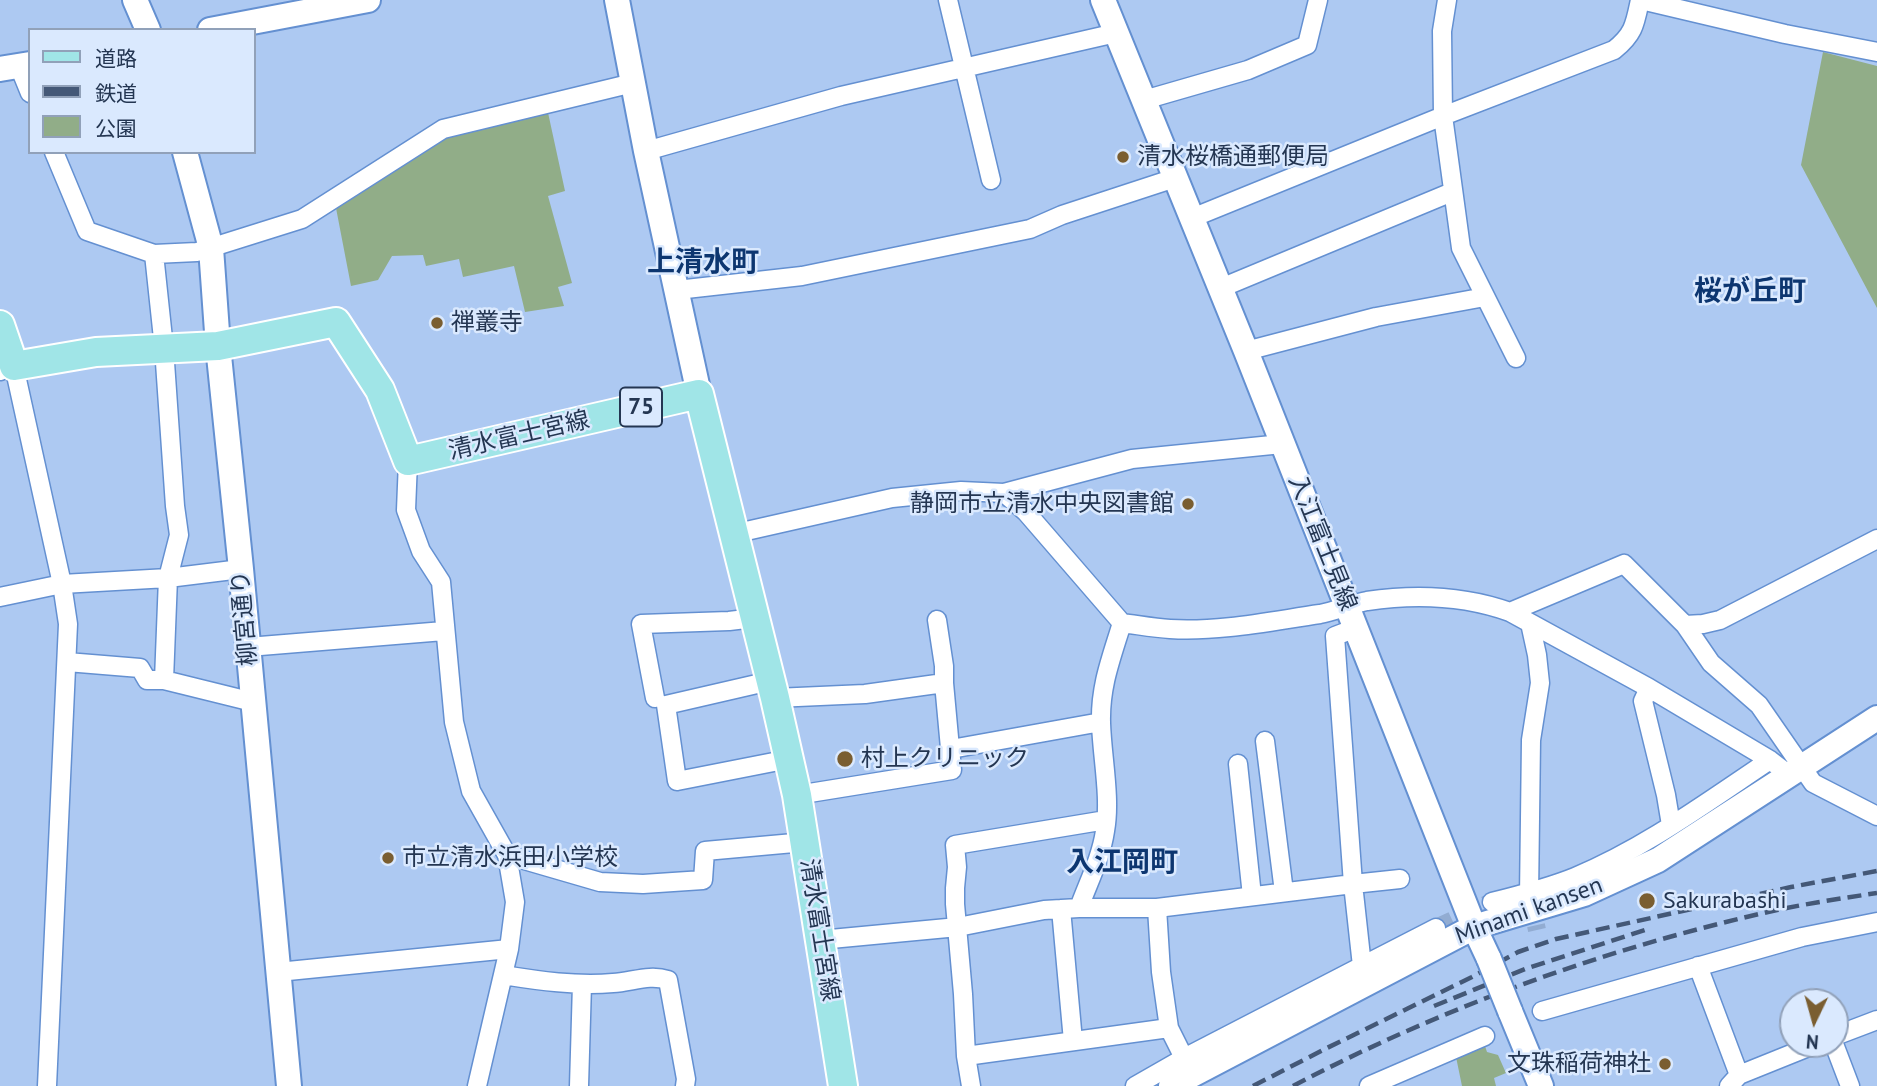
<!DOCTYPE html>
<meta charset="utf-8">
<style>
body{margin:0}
#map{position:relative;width:1877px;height:1086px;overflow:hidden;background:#adc9f2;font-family:"PT Sans","Noto Sans JP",sans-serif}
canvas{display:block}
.legend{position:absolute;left:28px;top:28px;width:228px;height:126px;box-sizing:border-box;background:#dae9fe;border:2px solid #91a1b9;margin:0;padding:9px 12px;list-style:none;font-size:21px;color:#243652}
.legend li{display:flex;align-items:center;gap:14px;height:35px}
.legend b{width:35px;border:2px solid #91a1b9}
.north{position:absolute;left:1779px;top:988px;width:70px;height:70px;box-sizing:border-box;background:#dae9fe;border:2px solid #91a1b9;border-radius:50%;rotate:185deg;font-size:19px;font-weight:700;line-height:28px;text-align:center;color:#243652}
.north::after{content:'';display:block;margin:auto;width:24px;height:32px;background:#7a5e31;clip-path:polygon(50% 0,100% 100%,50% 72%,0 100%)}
</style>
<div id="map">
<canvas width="1877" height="1086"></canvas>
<ul class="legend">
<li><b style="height:9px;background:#a0e5e7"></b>道路</li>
<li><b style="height:9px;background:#445877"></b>鉄道</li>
<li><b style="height:19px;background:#91ad88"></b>公園</li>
</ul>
<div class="north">N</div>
</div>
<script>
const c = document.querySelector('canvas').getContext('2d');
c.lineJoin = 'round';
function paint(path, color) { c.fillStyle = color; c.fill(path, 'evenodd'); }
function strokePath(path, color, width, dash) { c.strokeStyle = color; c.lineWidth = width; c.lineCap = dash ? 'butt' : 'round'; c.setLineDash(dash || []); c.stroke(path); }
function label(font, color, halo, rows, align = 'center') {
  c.font = font + ' "PT Sans","Noto Sans JP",sans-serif'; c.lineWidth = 5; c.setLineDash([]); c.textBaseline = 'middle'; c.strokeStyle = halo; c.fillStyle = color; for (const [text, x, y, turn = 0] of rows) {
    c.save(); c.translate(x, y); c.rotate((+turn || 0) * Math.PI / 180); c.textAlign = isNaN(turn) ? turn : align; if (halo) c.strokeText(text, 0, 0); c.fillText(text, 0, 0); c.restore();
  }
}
paint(new Path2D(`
 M1823 52 1877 66V308L1801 165Z
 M547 108 565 191 548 196 572 283 558 287 564 306 525 312 514 266 463 277 459 259 426 266 423 255 392 256 378 280 351 286 336 208C370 185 407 155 444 138 477 124 513 117 547 108Z
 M1485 1046 1487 1052 1498 1055 1506 1073 1494 1078 1496 1086H1462L1456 1057Z`), '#91ad88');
strokePath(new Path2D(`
 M1530 899 1537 930
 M1436 928 1492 902`), '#92acd2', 18, [18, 9]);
const street = new Path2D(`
 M948 0 991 180
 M1447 0 1442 31 1443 116 1461 248 1516 358
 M1641 0 1785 34 1877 52
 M19 66 30 93
 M1144 100 1248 70 1307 45 1318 0
 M646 151 841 96 1116 33
 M54 152 87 231 154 254 164 348 175 506 179 535 168 578 164 680
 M1192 218 1443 116 1614 50C1634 34 1635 24 1640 0
 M154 254 197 252 302 219 443 129 633 83
 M1221 288 1452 192
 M677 290 802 276 1030 229 1062 215 1175 178
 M1246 351 1376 317 1485 297
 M0 371 14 366 62 584 68 624 47 1086
 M408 461 406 510 421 551 441 582 454 722 471 791 507 855 515 902 509 949 477 1086
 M1004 493 1132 459 1282 444
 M733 534 892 498 961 491 1004 493 1026 512 1122 623C1138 625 1154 628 1170 629 1220 632 1271 621 1320 614 1336 611 1351 604 1367 601 1414 594 1465 596 1510 612L1649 688 1770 760 1788 774
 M0 597 62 584 168 578 241 569
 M1510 612 1624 564 1685 625 1703 624 1720 620 1877 539
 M1685 625 1711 663 1759 705 1813 783 1877 816
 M248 647 444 631
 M67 662 140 668 147 680H164L253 702
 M770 681 666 705 677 781 789 759
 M1649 688 1643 701 1666 795 1671 825
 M655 698 641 624 729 621 754 618
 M775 698 865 694 944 683
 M1265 741 1284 892
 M951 749 1101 722
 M1238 764 1252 896
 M797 795 952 770 944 683V666L937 620
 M507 855 600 882 643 884 703 880 705 851 805 842
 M1529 896 1531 740 1540 683 1537 655 1530 623
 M1492 902C1520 895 1548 888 1575 877 1645 848 1707 802 1770 760
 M1079 908C1088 883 1101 858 1105 831 1111 798 1102 757 1101 723 1100 686 1111 659 1122 623
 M1157 908 1161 972 1169 1028 1184 1058
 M1061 909 1073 1041
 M820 940 958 927 1044 910 1079 908H1157L1353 884 1335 636 1356 628
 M1362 966 1436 928
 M1698 966 1739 1075
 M278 972 509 949
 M503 975C540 981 576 986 613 983 632 982 649 974 668 980L686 1079 685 1086
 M1542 1011 1802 937 1877 922
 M1835 1036 1877 1020
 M1834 1044 1850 1086
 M966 1056 1169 1028
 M579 1086 582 984
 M971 1086 966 1056 963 994 955 904V888L957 867 955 845 1106 820
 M1135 1086 1184 1058 1362 966 1353 884 1400 879
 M1369 1086 1485 1036
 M1729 1086 1739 1075 1816 1044`);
const secondary = new Path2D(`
 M135 0 148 30
 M617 0 646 151 699 394
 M1103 0 1246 351 1474 927 1489 959
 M210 30 368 0
 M0 69 30 64
 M185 152 211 248 218 346 241 569 289 1086
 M1510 1011 1541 1086
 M1171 1086 1474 927 1584 894 1658 860 1877 718`);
const primary = new Path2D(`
 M0 325 14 366 96 352 218 346 336 322 380 390 408 461 699 394 775 698 797 795 843 1086`);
strokePath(street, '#6490d1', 21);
strokePath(secondary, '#6490d1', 28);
strokePath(primary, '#fff', 32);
strokePath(street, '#fff', 18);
strokePath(secondary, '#fff', 24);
strokePath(primary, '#a0e5e7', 28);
strokePath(new Path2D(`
 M1434 1006 1525 969 1651 928
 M1253 1086 1327 1048 1472 977 1518 952 1556 939 1791 887 1877 871
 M1293 1086C1445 1006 1610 947 1777 910 1810 903 1844 898 1877 893`), '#445877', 4.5, [14, 7]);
const secondaryBridge = new Path2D(`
 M1489 959 1510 1011`);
strokePath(secondaryBridge, '#6490d1', 28, []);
strokePath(secondaryBridge, '#fff', 24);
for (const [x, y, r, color] of [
 [1123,157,7,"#7a5e31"],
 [437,323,7,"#7a5e31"],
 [1188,504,7,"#7a5e31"],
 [845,759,9,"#7a5e31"],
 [388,858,7,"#7a5e31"],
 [1647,901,9,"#7a5e31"],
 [1665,1064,7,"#7a5e31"]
]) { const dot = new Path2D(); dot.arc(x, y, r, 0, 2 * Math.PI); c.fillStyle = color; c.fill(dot); strokePath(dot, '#dae9fe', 2.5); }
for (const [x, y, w] of [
 [641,407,42]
]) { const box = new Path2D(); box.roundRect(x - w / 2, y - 19.5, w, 39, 5); c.fillStyle = '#dae9fe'; c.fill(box); strokePath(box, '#243652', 2); }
label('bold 23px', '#243652', null, [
 ["75",641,407]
]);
label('24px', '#243652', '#dae9fe', [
 ["清水桜橋通郵便局",1137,157],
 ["禅叢寺",451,323],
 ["静岡市立清水中央図書館",1174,504,"right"],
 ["村上クリニック",861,759],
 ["市立清水浜田小学校",402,858],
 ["Sakurabashi",1663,901],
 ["文珠稲荷神社",1651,1064,"right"]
], 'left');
label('24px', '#243652', '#dae9fe', [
 ["清水富士宮線",519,436,-13],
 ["入江富士見線",1322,543,68],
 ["柳宮通り",245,618,-95],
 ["Minami kansen",1529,911,-20],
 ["清水富士宮線",819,930,81]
]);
label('bold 28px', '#0d3670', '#dae9fe', [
 ["上清水町",703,263],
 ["桜が丘町",1750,292],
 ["入江岡町",1122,863]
]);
</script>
